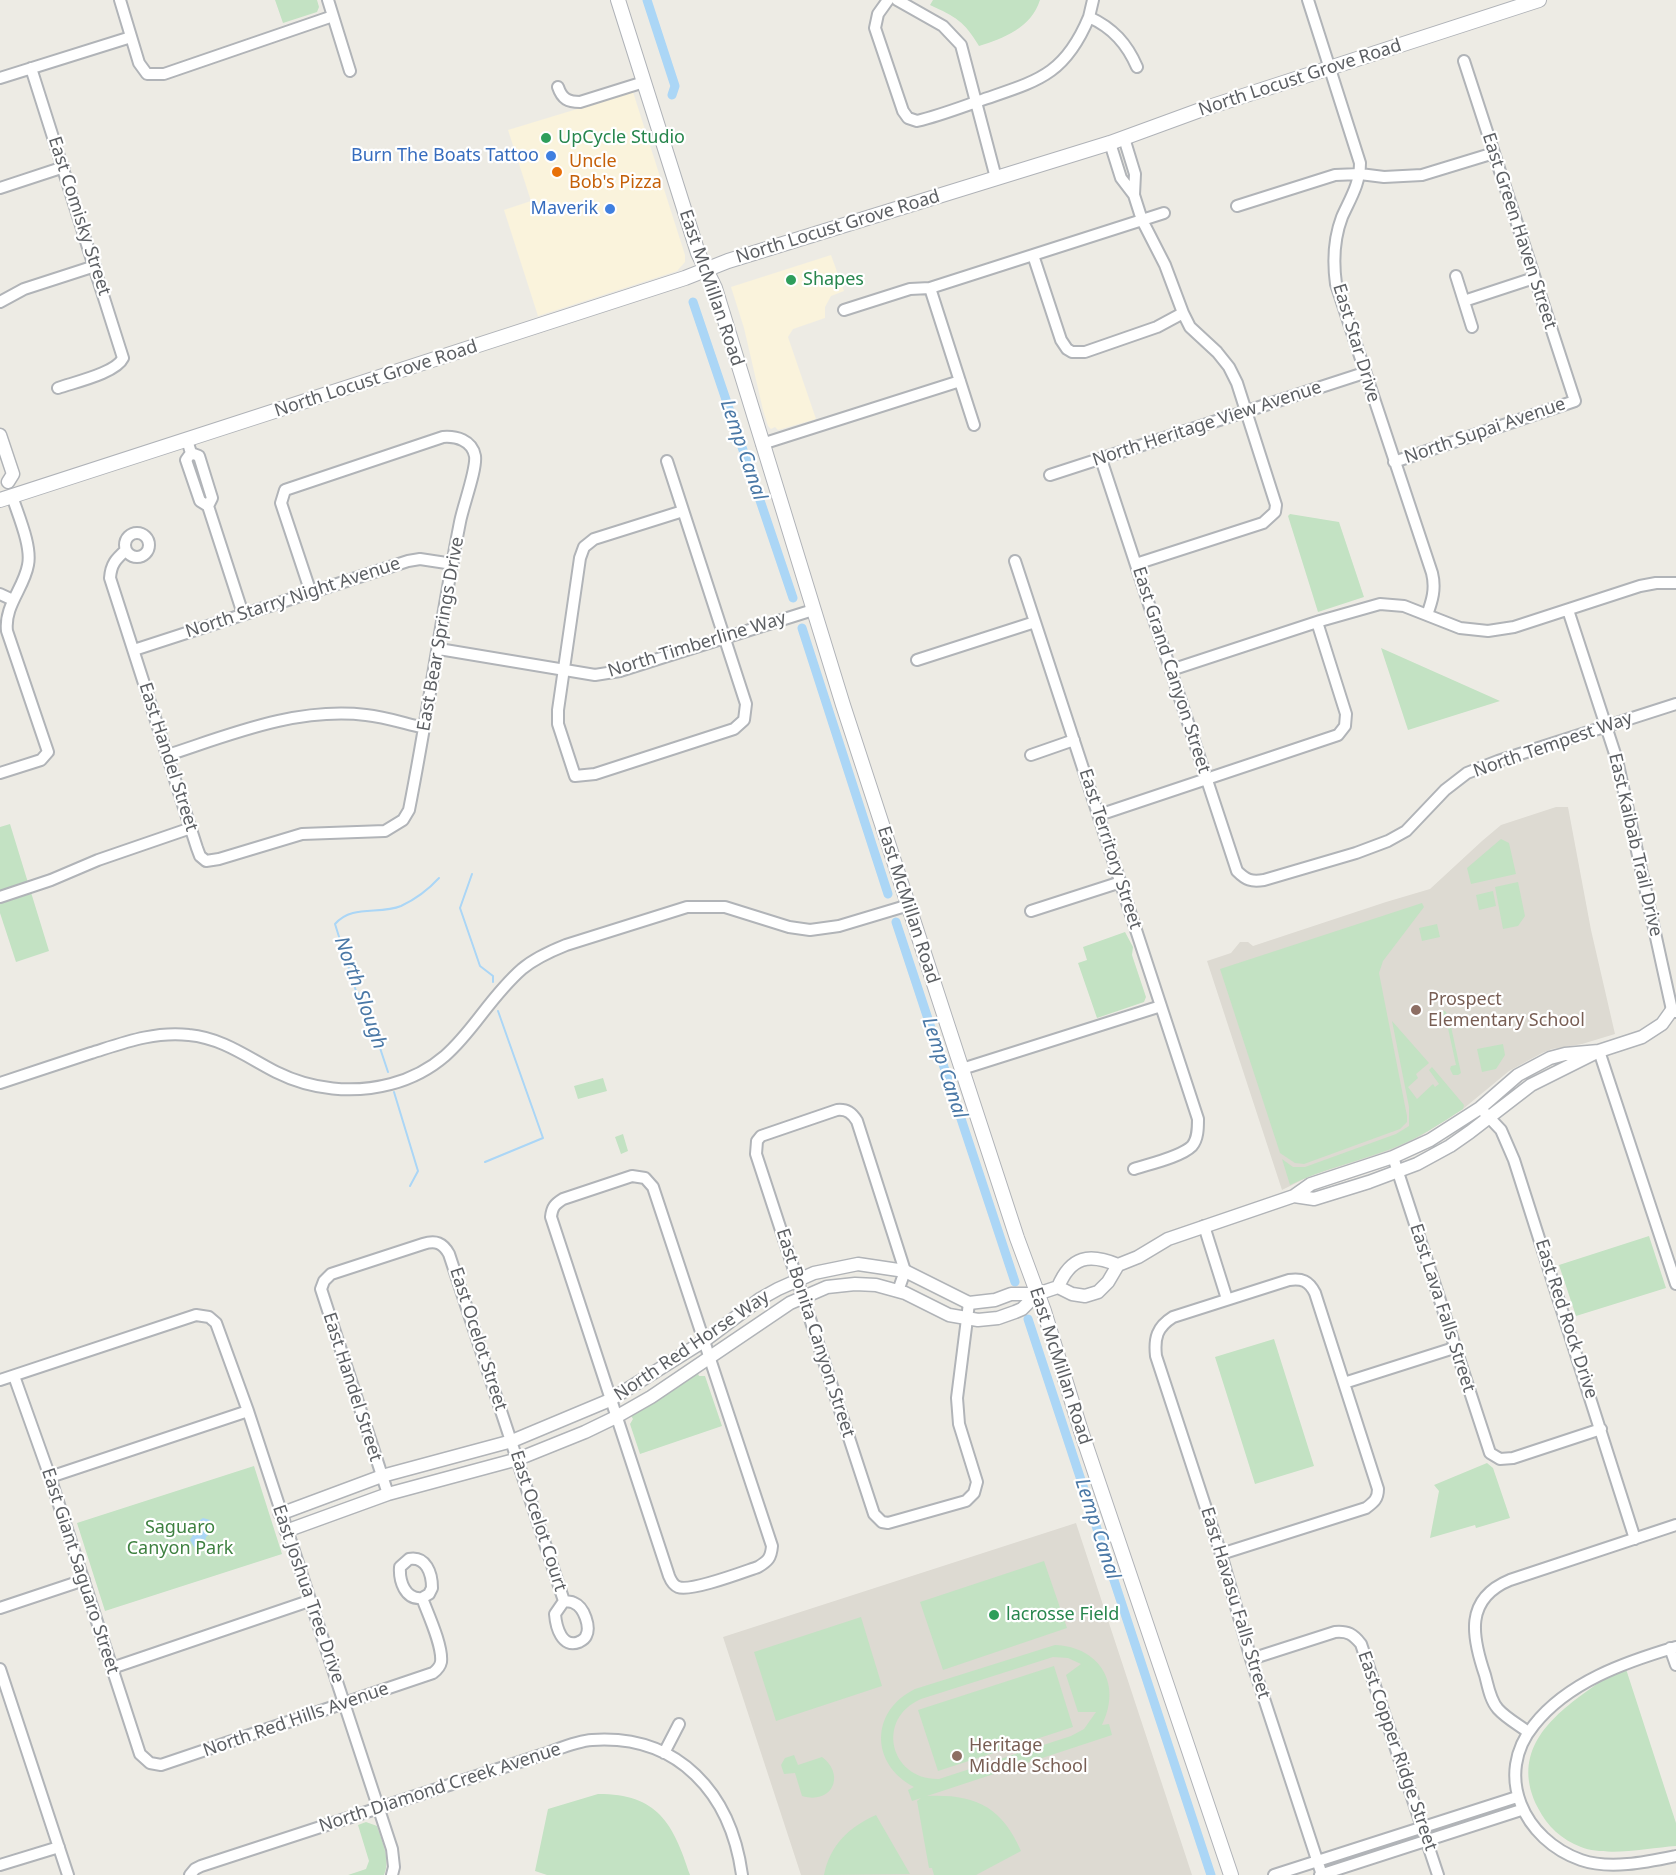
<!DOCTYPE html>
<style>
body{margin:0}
canvas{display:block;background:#edebe4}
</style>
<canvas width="1676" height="1875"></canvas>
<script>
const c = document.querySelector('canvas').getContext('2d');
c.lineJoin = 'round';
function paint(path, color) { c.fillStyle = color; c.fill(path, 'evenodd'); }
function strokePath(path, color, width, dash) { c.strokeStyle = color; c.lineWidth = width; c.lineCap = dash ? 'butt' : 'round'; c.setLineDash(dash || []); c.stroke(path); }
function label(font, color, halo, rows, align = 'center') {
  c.font = font + ' "Noto Sans",sans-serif'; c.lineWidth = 4.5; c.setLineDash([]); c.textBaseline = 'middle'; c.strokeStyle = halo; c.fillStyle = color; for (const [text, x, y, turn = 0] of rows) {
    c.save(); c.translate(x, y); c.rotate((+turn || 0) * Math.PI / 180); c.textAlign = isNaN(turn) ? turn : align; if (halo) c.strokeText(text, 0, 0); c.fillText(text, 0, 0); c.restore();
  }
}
paint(new Path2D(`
 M633 92 685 255V262L677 271 538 316 504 210 531 201 508 130Z
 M831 255 844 291 831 296 825 307V318L793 329 788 337 816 419 778 430 775 427 771 429 768 426 763 410 744 328 731 287Z`), '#faf3dc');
paint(new Path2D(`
 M1556 807H1568L1591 930 1615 1034 1582 1044 1552 1049 1542 1053 1509 1071 1463 1109 1416 1139 1391 1150 1310 1176 1282 1190 1207 961 1231 953 1240 942H1248L1253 946 1386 902 1430 889 1482 841 1501 825Z
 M1076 1523 1192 1875H801L723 1637Z`), '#dddad2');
paint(new Path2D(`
 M275 0H317L319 7 317 12 283 23Z
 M933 0H1040C1031 28 1004 38 979 46 964 21 956 17 930 5Z
 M1290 514 1339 522 1364 597 1318 612 1288 516Z
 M1381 648 1500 701 1408 730Z
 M10 824 49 951 16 962 0 913V827Z
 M1501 839 1509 843 1516 874 1471 884 1467 868Z
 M1518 882 1525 916 1518 926 1503 929 1495 887Z
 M1493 891 1496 906 1479 910 1476 895Z
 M1422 903 1424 907 1383 961 1379 973 1407 1116V1122L1400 1129 1304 1164 1295 1163 1280 1153 1220 969Z
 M1437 924 1440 937 1422 941 1419 928Z
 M1125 932 1133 947 1132 955 1146 997 1144 1002 1097 1018 1078 963 1087 960 1083 947Z
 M1438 1011H1445L1449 1017 1461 1073 1458 1075H1453L1450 1069 1451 1066 1456 1065 1446 1019 1436 1021 1435 1017Z
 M1392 1021 1429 1063 1416 1074 1418 1078 1408 1087 1417 1099 1433 1084 1435 1087 1439 1084 1429 1070 1432 1067 1464 1105 1463 1109C1440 1124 1417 1139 1391 1149 1357 1162 1322 1169 1290 1185L1282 1159 1293 1167H1305L1396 1134 1409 1126V1107Z
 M1503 1044 1505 1055 1496 1069 1482 1072 1477 1049Z
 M603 1078 607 1091 578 1099 574 1086Z
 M623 1134 628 1151 621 1154 615 1137Z
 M1649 1236 1666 1288 1576 1316 1559 1265Z
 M1274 1339 1314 1466 1255 1484 1215 1357Z
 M697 1371 699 1376H705L722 1426 640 1454 630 1424 633 1419 630 1414Z
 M1487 1463 1493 1468 1510 1518 1476 1528 1475 1525 1430 1538 1439 1491 1434 1485Z
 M254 1466 282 1554 105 1611 77 1523Z
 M1044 1561 1067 1628 943 1670 920 1602Z
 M861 1617 882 1686 776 1721 754 1652Z
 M1055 1645C1101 1647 1122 1685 1102 1725L1109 1724 1112 1735 927 1796C973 1794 1001 1805 1021 1851L976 1875H934L932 1868H929L917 1801 921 1798 912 1801 908 1790 914 1787C870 1764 870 1711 915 1689ZM1053 1657 1068 1658 1081 1664 1066 1675 1078 1712H1096L1084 1729 1071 1736 939 1779C890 1780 875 1719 921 1699Z
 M1054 1666 1073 1727 938 1771 918 1710Z
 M1626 1669 1676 1823V1846C1649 1848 1606 1857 1581 1847 1562 1840 1547 1826 1538 1808 1512 1757 1543 1723 1583 1694 1597 1684 1610 1674 1626 1669Z
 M794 1755 798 1765 822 1757C846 1775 832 1805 802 1796L795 1773 784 1774 781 1765 785 1758Z
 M598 1794C658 1794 673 1823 690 1875H547L535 1871 548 1809Z
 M876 1815 910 1874 824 1875C830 1845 849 1827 876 1815Z
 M366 1822 377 1826C382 1842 391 1859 384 1875H348L366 1869 369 1861 358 1825Z`), '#c3e2c3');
paint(new Path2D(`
 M203 1518 210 1520 213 1525 211 1532 206 1537 205 1541 208 1543 204 1550 194 1547 190 1540 195 1532 197 1522Z`), '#abd6f6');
strokePath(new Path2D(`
 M472 874 460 908 480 966 493 976V982
 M388 1072 364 1000 356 991 335 924C352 904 379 915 401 906 416 899 428 890 439 878
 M394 1092 418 1171 410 1186
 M485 1162 543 1138 498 1011`), '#abd6f6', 2);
strokePath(new Path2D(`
 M647 0 675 86 672 95
 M693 302 793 598
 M802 628 888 894
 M896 922 1015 1282
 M1028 1319 1211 1875`), '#abd6f6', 9);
const minor = new Path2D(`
 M120 0 139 63 147 74H164L333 16
 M328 0 350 71
 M888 0 878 14 875 28 903 111 908 118 917 121C938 116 959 108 979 101 1036 81 1064 77 1089 17
 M897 0 943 26 961 45 996 178
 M1093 0 1089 17C1113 28 1127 44 1137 67
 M1308 0 1360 163C1360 184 1350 199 1342 217 1334 238 1333 262 1336 284L1432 573C1436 589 1432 601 1427 615
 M31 68 123 358C116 373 75 382 58 388
 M0 78 131 37
 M558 87C562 99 568 102 580 102L644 82
 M1124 138 1135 174 1134 195
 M1110 143 1121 178 1134 195 1142 220 1165 265 1183 313 1190 327 1217 352 1229 367 1237 383 1276 505 1275 512 1263 523 1136 564
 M0 188 64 167
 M1237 206 1335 175 1360 174 1384 177 1422 175 1494 153
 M1033 255 1061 340 1067 349 1072 352H1085L1157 327 1183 313
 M1456 276 1472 327
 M930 288 974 425
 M1464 301 1534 278
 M0 302 24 289 95 266
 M844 310 910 289 930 288 1164 213
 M187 440 191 453 186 460 200 501 208 506 212 498 199 456 191 453
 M762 444 960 381
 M1101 459 1237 871C1246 880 1251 882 1264 880L1356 853 1388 841 1406 831 1445 790 1467 773 1498 761 1676 704
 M667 461 746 704 744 720 734 729 595 774 575 776 558 724V710L580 558 584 547 594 539 683 511
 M1394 462 1575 401 1464 61
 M1050 475 1364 373
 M208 506 243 614
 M125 545a12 12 0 1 1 24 0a12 12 0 1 1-24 0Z
 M126 550C116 559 111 564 110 578L197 848 200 856 206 861 219 859 302 834 385 831 403 820 409 810C428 714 441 618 460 522 463 506 477 469 475 456 472 440 456 436 443 437L285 490 281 503 311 593
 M1015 561 1198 1119C1198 1128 1198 1139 1192 1146 1181 1157 1149 1164 1134 1169
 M0 594 13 600
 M1568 610 1617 760 1672 1010 1676 1012
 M439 649 595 675 620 671 813 610
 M134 650 408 561 420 559 453 564
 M917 660 1035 622
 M1171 670 1320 621 1380 604 1404 606 1460 628 1488 631 1514 627 1640 586 1656 583H1676
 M168 755C232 734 297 707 366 715 386 717 406 724 425 728
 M1031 755 1074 740
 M0 773 41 760 48 752 7 631C4 606 24 588 28 565 32 546 18 515 12 496
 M1099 815 1338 735 1345 726 1346 714 1317 622
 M0 897 51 880 98 860 191 828
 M1031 911 1121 882
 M1599 1051 1676 1284
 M962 1069 1161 1006
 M0 1083C30 1073 61 1063 91 1053 123 1043 154 1031 189 1035 222 1038 247 1057 276 1072 312 1090 353 1094 391 1084 462 1065 474 1011 522 969 535 958 551 951 566 945L687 907H725L789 927 810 930 839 926 909 905
 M1484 1112 1501 1130 1514 1160 1635 1539
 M1393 1157 1490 1453 1500 1459 1513 1458 1601 1429
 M632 1176 645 1178 653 1187 772 1546C771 1558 768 1561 758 1567 743 1572 691 1592 678 1587 673 1585 671 1581 669 1576L551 1217C552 1207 555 1204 563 1199Z
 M1204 1226 1227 1299
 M898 1291 905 1271 857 1121C852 1113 847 1109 837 1110L761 1136 757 1141 756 1154 874 1514 882 1522 888 1523 966 1501 974 1493 977 1482 959 1424 957 1398 969 1303
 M14 1376 50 1477 140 1754 150 1763 161 1765 433 1673C437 1670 440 1667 441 1662 443 1646 428 1614 422 1598 405 1600 399 1581 400 1567L409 1559C426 1556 432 1573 432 1588L429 1594 422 1598
 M0 1380 196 1315 209 1317 216 1323 248 1411 392 1849 394 1867 392 1875
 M1344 1383 1454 1348
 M50 1477 248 1411
 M388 1494 321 1289 324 1281 331 1274 423 1244C436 1240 443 1243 449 1254L564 1601
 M1221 1554 1366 1508C1374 1502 1378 1499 1378 1489L1315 1293C1309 1281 1302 1278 1289 1280L1173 1317C1157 1327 1154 1338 1156 1356L1221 1554 1251 1659 1322 1875
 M564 1601C568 1602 571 1601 574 1603 584 1607 591 1627 586 1636 585 1639 581 1641 579 1642 562 1649 556 1627 555 1614Z
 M0 1608 84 1580
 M1676 1647C1625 1662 1568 1682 1534 1725 1493 1775 1524 1840 1581 1860 1610 1870 1647 1862 1676 1856
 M1670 1648 1676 1665
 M1251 1659 1335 1632C1348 1631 1353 1634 1361 1644L1438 1875
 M112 1668 309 1601
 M0 1669 68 1875
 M1528 1732C1519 1725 1506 1718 1498 1709 1490 1700 1488 1686 1485 1675 1472 1637 1464 1599 1510 1580L1676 1525
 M664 1753 679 1724
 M0 1865 59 1847
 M190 1875 195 1869 201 1866 544 1754C559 1749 576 1741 592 1740 679 1734 731 1794 742 1875
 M1274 1875 1517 1797
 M1320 1875 1521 1810`);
const tertiary = new Path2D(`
 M0 435 13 474 8 482
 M1294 1196 1314 1199 1369 1182 1417 1164 1450 1146 1470 1132 1531 1085 1599 1051 1642 1037 1662 1024 1672 1010
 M1058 1287C1071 1256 1089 1253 1118 1265
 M280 1514 382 1476 512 1441 610 1400 704 1341 760 1299 778 1289 814 1273 858 1264 905 1271 969 1303 995 1300 1011 1294H1037L1058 1287 1072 1294 1085 1296 1098 1292 1108 1282 1118 1265 1138 1257 1168 1239 1294 1196 1311 1184 1393 1157 1430 1140 1480 1108 1518 1075 1550 1058 1565 1054 1599 1051
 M286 1531 388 1494 518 1459 585 1432 616 1417 651 1397 790 1303 827 1287 855 1284 876 1285 905 1293 949 1315 978 1320 998 1318 1015 1312 1022 1309 1037 1294`);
const secondary = new Path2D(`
 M618 0 698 253 715 288 843 705 1017 1238 1044 1311 1081 1431 1231 1875
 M0 500 685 278 728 261 1110 143 1203 109 1539 0`);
strokePath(minor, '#b1b4b8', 14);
strokePath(tertiary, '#b1b4b8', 15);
strokePath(secondary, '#b0b3b8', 16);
strokePath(minor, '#fff', 10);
strokePath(tertiary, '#fff', 12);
strokePath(secondary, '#fff', 14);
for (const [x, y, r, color] of [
 [546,138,6,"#2e9e5b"],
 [551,156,6,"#3f7fe0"],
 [557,172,6,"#e8710a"],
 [610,209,6,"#3f7fe0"],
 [791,280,6,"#2e9e5b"],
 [1416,1010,6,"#8d6e63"],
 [994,1615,6,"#2e9e5b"],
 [957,1756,6,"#8d6e63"]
]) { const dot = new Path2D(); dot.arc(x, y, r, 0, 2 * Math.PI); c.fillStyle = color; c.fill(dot); strokePath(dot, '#fff', 2); }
label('18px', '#5c5f63', '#fff', [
 ["North Locust Grove Road",1300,78,-18],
 ["East Comisky Street",79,216,72],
 ["North Locust Grove Road",838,227,-17],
 ["East Green Haven Street",1519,231,72],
 ["East McMillan Road",711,288,71],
 ["East Star Drive",1356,343,73],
 ["North Locust Grove Road",376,379,-18],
 ["North Heritage View Avenue",1207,424,-18],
 ["North Supai Avenue",1485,431,-19],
 ["North Starry Night Avenue",293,598,-18],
 ["East Bear Springs Drive",441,634,-80],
 ["North Timberline Way",697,645,-17],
 ["East Grand Canyon Street",1171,670,72],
 ["North Tempest Way",1553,745,-19],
 ["East Handel Street",168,757,72],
 ["East Kaibab Trail Drive",1635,845,77],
 ["East Territory Street",1110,849,72],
 ["East McMillan Road",908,905,72],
 ["East Lava Falls Street",1442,1308,72],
 ["East Red Rock Drive",1566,1319,72],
 ["East Bonita Canyon Street",815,1333,72],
 ["East Ocelot Street",478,1339,72],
 ["North Red Horse Way",692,1346,-34],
 ["East McMillan Road",1060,1366,72],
 ["East Handel Street",352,1387,72],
 ["East Ocelot Court",538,1521,72],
 ["East Giant Saguaro Street",80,1571,72],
 ["East Joshua Tree Drive",308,1594,71],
 ["East Havasu Falls Street",1235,1603,73],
 ["North Red Hills Avenue",296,1720,-19],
 ["East Copper Ridge Street",1397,1751,71],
 ["North Diamond Creek Avenue",440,1788,-18]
]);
label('18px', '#27864d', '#fff', [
 ["UpCycle Studio",558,138],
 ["Shapes",803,280],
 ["lacrosse Field",1006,1615]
], 'left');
label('18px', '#366cbe', '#fff', [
 ["Burn The Boats Tattoo",539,156],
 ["Maverik",598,209]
], 'right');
label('18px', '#c56008', '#fff', [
 ["Uncle",569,162],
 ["Bob's Pizza",569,183]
], 'left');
label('18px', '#785e54', '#fff', [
 ["Prospect",1428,1000],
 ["Elementary School",1428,1021],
 ["Heritage",969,1746],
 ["Middle School",969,1767]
], 'left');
label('18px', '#3e8040', '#fff', [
 ["Saguaro",180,1528],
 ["Canyon Park",180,1549]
]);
label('italic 20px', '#4a78a6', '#fff', [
 ["Lemp Canal",743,450,71],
 ["North Slough",360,993,70],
 ["Lemp Canal",944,1068,72],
 ["Lemp Canal",1097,1529,72]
]);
</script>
